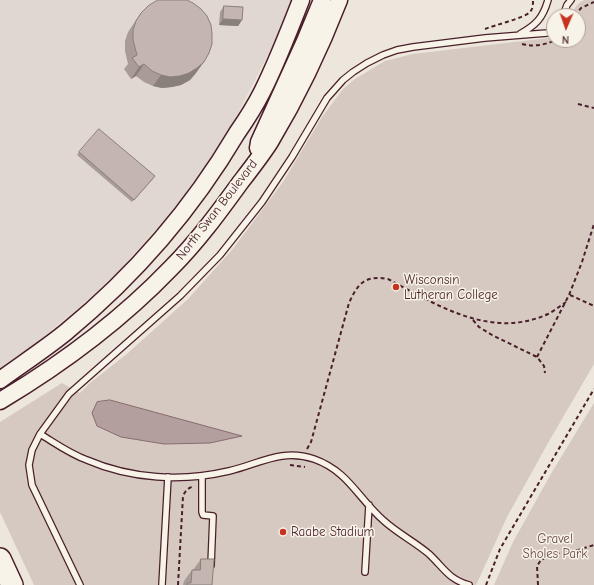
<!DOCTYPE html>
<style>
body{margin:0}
#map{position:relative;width:594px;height:585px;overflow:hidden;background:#ece6dd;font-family:"Comic Neue",sans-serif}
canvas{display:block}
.north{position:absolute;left:546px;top:8px;width:40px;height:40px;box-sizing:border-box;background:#f7f3e8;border:1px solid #b29e9c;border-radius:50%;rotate:182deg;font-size:11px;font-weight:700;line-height:16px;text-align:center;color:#4a1f2b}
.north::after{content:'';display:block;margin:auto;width:14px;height:18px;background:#c8321e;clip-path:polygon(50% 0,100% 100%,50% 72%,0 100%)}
</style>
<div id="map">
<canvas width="594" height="585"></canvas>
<div class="north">N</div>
</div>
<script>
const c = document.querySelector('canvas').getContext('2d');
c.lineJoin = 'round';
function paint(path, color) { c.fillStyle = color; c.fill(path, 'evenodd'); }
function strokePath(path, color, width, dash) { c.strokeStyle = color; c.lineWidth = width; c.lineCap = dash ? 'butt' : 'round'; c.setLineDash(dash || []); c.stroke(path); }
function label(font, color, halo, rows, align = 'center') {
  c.font = font + ' "Comic Neue",sans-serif'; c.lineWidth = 3; c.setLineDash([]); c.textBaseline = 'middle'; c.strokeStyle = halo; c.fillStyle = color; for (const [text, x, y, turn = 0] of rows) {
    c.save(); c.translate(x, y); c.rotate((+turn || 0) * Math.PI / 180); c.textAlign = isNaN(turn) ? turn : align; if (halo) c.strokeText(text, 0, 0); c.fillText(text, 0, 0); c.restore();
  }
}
paint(new Path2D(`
 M0 0H292L274 43 234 121 197 179 173 210 117 273 81 306 37 342 0 368Z`), '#e0d7d0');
paint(new Path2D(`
 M584 0H594V364L548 443 507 517 476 585H34L0 512V422L62 383 80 393 90 383 128 353 188 299 232 250 283 182 322 117 343 89 355 79 385 61 413 54 548 38 554 36V40H578V16H569L578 4Z
 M594 403V585H494L513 542 552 472Z`), '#d5c9c2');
const water = new Path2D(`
 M110 400 242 436 210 443 164 444 121 437 97 426 92 413 97 402Z`);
paint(water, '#b39f9d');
strokePath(water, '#896c6f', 1);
const lane = new Path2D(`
 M563 16 567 5 571 0
 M520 34C536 25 543 18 548 0
 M40 434C55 443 70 454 87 460 131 479 182 482 229 471 259 464 282 448 314 459 348 471 358 498 383 520 397 533 415 542 429 554 444 568 448 579 469 585
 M202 476V512L203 515 213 516 211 565
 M365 572 369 505
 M80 585 32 485 29 465 32 450 40 434 69 394 180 296 220 255 262 202 292 157 327 98 343 80 353 72 367 63 383 55 397 50 413 47 485 38 547 33 554 30
 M162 585 168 477`);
const secondary = new Path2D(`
 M258 148 259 142 305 41 322 0
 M0 380C22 364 45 349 66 332 134 276 192 209 237 133 246 120 255 106 262 92 277 62 289 31 301 0
 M0 401C62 364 121 320 171 268 197 242 219 212 240 183 250 170 261 156 270 142 297 97 320 49 339 0`);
const highway = new Path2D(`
 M0 559 12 585`);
strokePath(lane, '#4a1f2b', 8);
strokePath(secondary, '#4a1f2b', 19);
strokePath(highway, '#4a1f2b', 24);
strokePath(new Path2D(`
 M575 16 581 8 594 2
 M485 29C495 25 524 18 530 12 533 9 533 4 533 0
 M522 44C535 47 544 45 556 40
 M578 104 594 108
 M570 295 594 306
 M473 320 479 327 492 335 537 357 544 366 545 373
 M537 357 569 295 582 262 594 224
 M307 449 311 442 349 303C358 283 365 275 388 279 437 305 491 340 548 314 554 311 560 306 566 302
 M290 465 305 467
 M178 585 183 496C185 491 188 488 194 486
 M486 585 500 549 594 389
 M538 585 537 566 541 560 554 554 578 550 594 545`), '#4a1f2b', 2, [4, 3]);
strokePath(lane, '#f7f3e8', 5.5);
strokePath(secondary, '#f7f3e8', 16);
strokePath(highway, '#f7f3e8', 21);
paint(new Path2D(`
 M224 6 242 20 238 26 219 25 220 12Z
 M141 13 196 73 190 80 181 85 172 87 162 88 153 86 144 82 136 76 131 79 124 69 128 64 125 51V41L128 32Z
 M79 152 153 179 132 202 77 155Z
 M201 559 212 585H183L184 581 192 570H193Z`), '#a99c97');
paint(new Path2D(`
 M223 19 242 20 238 26 219 25Z
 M204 62 196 73 190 80 181 85 172 87 162 88 153 86 161 75Z
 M144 64 136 76 131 79 139 67Z`), '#897f7b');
const building = new Path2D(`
 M158 0H187L193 3 201 9 207 16 211 25 212 34V44L209 53 204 62 197 68 189 73 180 76 170 77 161 75 152 71 144 64 139 67 132 58 137 55 133 40V30L136 21 141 13 148 6Z
 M224 6 243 7 242 20 223 19Z
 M99 129 155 176 134 200 79 152Z
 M201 559H214L212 585H187V583H191L192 570H200Z`);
paint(building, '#c4b5b0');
strokePath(building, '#897f7b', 1);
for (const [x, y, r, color] of [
 [396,287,4,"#c8321e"],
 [283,532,4,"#c8321e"]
]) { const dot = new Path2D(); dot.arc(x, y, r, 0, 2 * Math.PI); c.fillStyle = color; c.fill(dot); strokePath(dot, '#f7f3e8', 1.5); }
label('13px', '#4a1f2b', '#f7f3e8', [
 ["North Swan Boulevard",217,210,-52]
]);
label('13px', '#4a1f2b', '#f7f3e8', [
 ["Wisconsin",404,280],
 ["Lutheran College",404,295],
 ["Raabe Stadium",291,532]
], 'left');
label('13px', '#6d4a51', '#f7f3e8', [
 ["Gravel",555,539],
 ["Sholes Park",555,554]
]);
</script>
